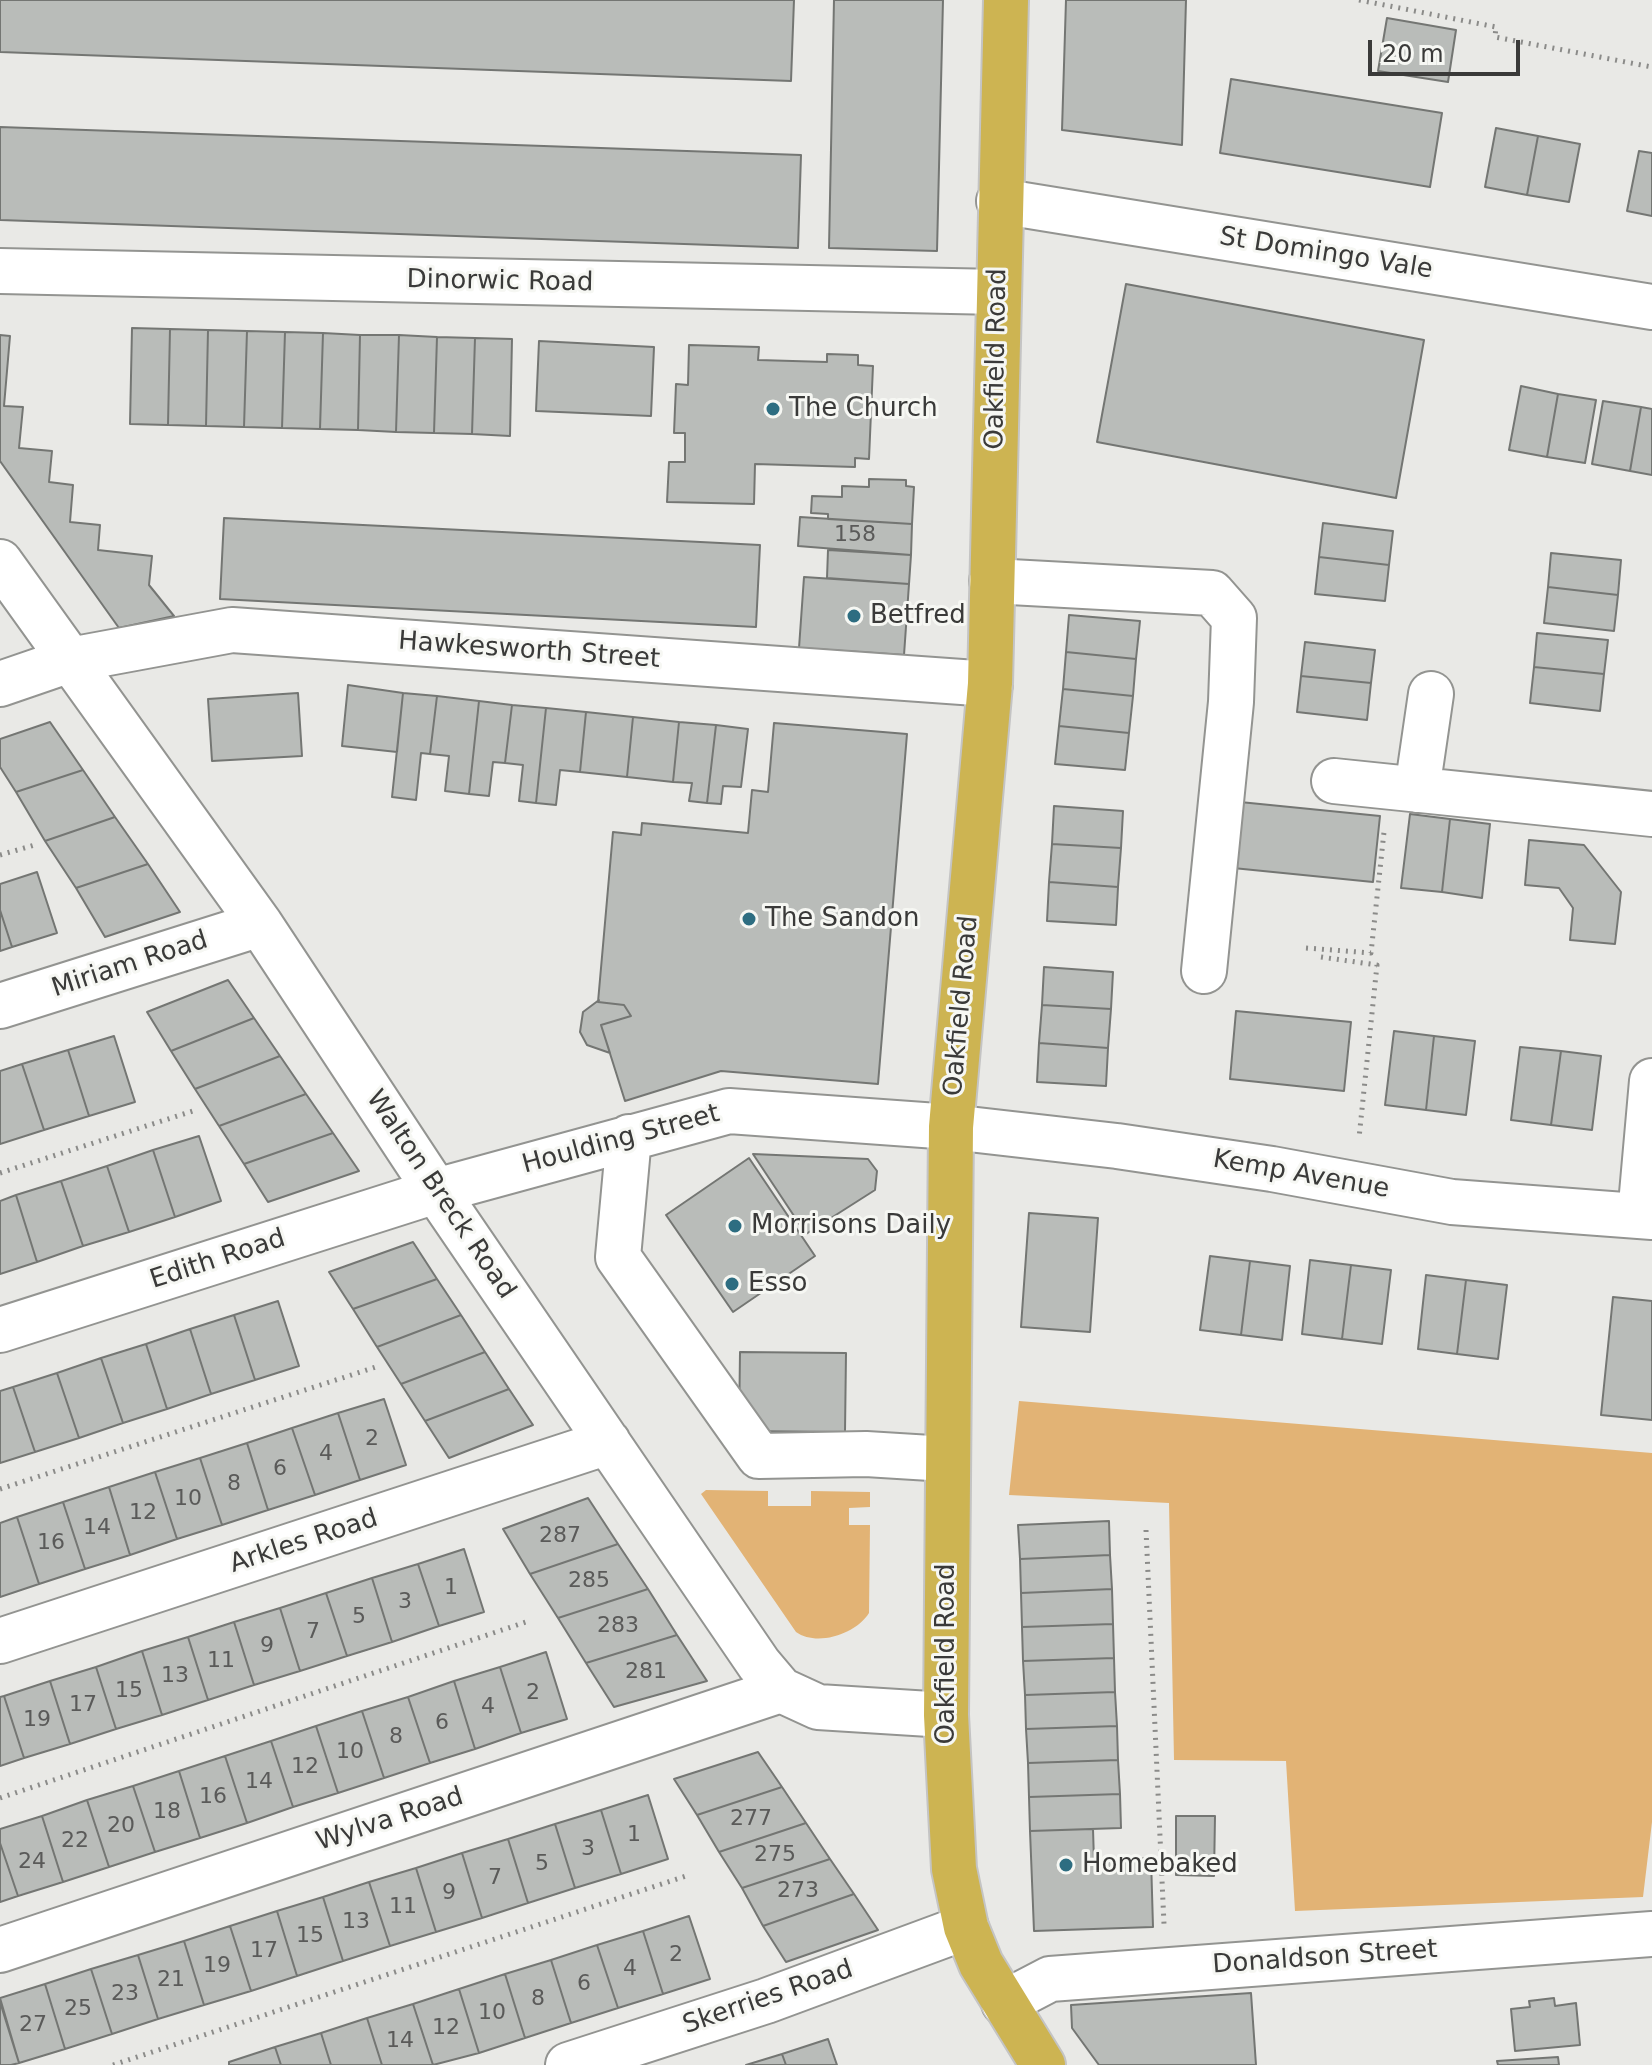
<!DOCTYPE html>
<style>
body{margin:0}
#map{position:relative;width:1652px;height:2065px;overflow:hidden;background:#e9e9e6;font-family:"DejaVu Sans",sans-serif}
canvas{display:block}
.scale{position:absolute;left:1368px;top:40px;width:152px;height:36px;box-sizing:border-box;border:4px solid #3a3a39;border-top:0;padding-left:10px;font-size:24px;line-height:28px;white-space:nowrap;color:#3a3a39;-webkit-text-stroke:6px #f6f7f3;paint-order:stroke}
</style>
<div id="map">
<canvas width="1652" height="2065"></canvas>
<div class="scale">20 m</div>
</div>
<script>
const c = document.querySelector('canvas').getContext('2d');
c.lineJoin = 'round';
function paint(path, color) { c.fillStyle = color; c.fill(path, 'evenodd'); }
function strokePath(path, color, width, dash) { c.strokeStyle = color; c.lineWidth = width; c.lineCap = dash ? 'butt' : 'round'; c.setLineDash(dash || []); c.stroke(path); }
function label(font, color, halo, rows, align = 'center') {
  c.font = font + ' "DejaVu Sans",sans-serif'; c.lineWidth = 6; c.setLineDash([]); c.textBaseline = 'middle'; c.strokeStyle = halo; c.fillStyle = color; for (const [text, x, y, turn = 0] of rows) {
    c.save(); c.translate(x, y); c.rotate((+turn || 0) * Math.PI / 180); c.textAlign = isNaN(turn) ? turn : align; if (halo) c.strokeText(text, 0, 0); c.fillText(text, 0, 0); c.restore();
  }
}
paint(new Path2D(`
 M1019 1401 1652 1453V1822L1643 1897 1295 1911 1286 1761 1174 1760 1169 1503 1009 1495Z
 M706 1490 768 1491V1506H811V1491L870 1492V1507L849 1508V1525H870L869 1613C856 1634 817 1647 796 1632L701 1494Z`), '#e2b375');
const building = new Path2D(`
 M0 0H794L791 81 0 52Z
 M834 0H943L937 251 829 248Z
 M1066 0H1186L1182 145 1062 130Z
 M1387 18 1456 30 1448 82 1378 71Z
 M1231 79 1442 113 1430 187 1220 153Z
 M0 127 801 155 798 248 0 220Z
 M1496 128 1538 136 1527 195 1485 187Z
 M1538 136 1580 144 1569 202 1527 195Z
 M1639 151 1652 153V216L1627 211Z
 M1126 284 1424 340 1396 498 1097 442Z
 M132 328 170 329 168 425 130 424Z
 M170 329 208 330 206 426 168 425Z
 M208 330 247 331 244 427 206 426Z
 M247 331 285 332 282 428 244 427Z
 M285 332 323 333 320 429 282 428Z
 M323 333 360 335 358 430 320 429Z
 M0 335 10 336 4 406 23 407 19 448 52 451 49 482 73 485 70 522 100 525 98 550 152 556 149 585 174 616 119 628 0 461Z
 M360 335H399L396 432 358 430Z
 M399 335 437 337 434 433 396 432Z
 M437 337 475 338 472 434 434 433Z
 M475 338 512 339 510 436 472 434Z
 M539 341 654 347 651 416 536 411Z
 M689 345 759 347 758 360 827 362V354L858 355V365L873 366 869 459 855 458V467L755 464 754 504 667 502 669 462H685V433H674L676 384 688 385Z
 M1521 386 1558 394 1547 457 1509 450Z
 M1558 394 1596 400 1585 463 1547 457Z
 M1603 401 1641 407 1630 471 1592 464Z
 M1641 407 1652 409V475L1630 471Z
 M869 479 906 480V486L914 487 912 524 828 519V514L811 513 812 496 842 497V486L869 487Z
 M800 517 912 524 911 555 798 546Z
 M224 518 760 545 756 627 220 599Z
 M1323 523 1393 531 1389 565 1319 557Z
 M828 550 911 555 909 584 827 578Z
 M1551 553 1621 560 1618 595 1548 587Z
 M1319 557 1389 565 1385 601 1315 594Z
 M804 577 909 584 904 655 799 648Z
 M1548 587 1618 595 1614 631 1544 623Z
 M1069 615 1140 621 1136 659 1066 652Z
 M1537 633 1608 640 1604 674 1534 667Z
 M1305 642 1375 650 1371 683 1301 676Z
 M1066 652 1136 659 1133 696 1063 689Z
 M1534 667 1604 674 1600 711 1530 703Z
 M1301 676 1371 683 1367 720 1297 712Z
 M348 685 403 693 397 752 342 746Z
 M1063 689 1133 696 1129 733 1059 726Z
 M298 693 302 756 212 761 208 699Z
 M403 693 437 696 430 754 421 753 416 800 392 797Z
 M437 696 479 701 469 794 445 791 449 756 430 754Z
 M479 701 512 705 505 763 493 762 489 796 469 794Z
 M512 705 546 708 536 803 519 801 523 765 505 763Z
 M546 708 586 712 580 772 560 770 556 805 536 803Z
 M586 712 633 717 627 777 580 772Z
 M633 717 679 722 673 782 627 777Z
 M50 722 83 770 16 792 0 767V739Z
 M679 722 716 725 707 803 689 801 692 783 673 782Z
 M774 723 907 734 878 1084 721 1071 625 1101 601 1025 631 1016 624 1005 598 1002 613 832 641 835 642 823 748 833 752 790 768 792Z
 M716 725 748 729 741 787 723 786 721 804 707 803Z
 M1059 726 1129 733 1125 770 1055 764Z
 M83 770 115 817 45 841 16 792Z
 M1230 801 1380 816 1373 882 1223 867Z
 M1054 806 1123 811 1121 848 1052 844Z
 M1410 814 1450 819 1442 892 1401 888Z
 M115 817 148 864 76 888 45 841Z
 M1450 819 1490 824 1482 898 1442 892Z
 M1529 840 1584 845 1621 892 1615 944 1570 940 1573 908 1559 888 1525 885Z
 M1052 844 1121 848 1118 887 1049 882Z
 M148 864 180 912 105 937 76 888Z
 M37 872 57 933 12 947 0 910V884Z
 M1049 882 1118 887 1116 925 1047 921Z
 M0 910 12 947 0 951Z
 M1044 967 1113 972 1111 1009 1042 1005Z
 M228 980 254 1018 171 1051 147 1012Z
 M599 1000 598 1002 624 1005 631 1016 601 1025 610 1053 587 1045 580 1032 583 1012Z
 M1042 1005 1111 1009 1108 1048 1039 1043Z
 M1236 1011 1351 1022 1344 1091 1230 1079Z
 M254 1018 280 1056 195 1089 171 1051Z
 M1394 1031 1434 1036 1426 1110 1385 1105Z
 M114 1036 135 1102 89 1116 68 1050Z
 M1434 1036 1475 1041 1466 1115 1426 1110Z
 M1039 1043 1108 1048 1106 1086 1037 1082Z
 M1520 1047 1561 1051 1551 1125 1511 1120Z
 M68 1050 89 1116 44 1130 22 1064Z
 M1561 1051 1601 1056 1592 1130 1551 1125Z
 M280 1056 306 1094 219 1126 195 1089Z
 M22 1064 44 1130 0 1144V1071Z
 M306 1094 333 1133 244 1164 219 1126Z
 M333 1133 359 1171 268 1202 244 1164Z
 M199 1136 221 1201 175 1217 153 1150Z
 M153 1150 175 1217 129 1232 107 1166Z
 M753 1154 868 1159 877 1171 875 1190 806 1234Z
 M749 1158 815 1256 733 1312 666 1215Z
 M107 1166 129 1232 83 1246 61 1181Z
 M61 1181 83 1246 37 1262 16 1195Z
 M16 1195 37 1262 0 1274V1201Z
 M1029 1213 1098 1218 1090 1332 1021 1327Z
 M413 1242 437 1279 353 1309 329 1272Z
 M1210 1256 1250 1261 1241 1335 1200 1330Z
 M1310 1260 1351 1265 1342 1339 1302 1334Z
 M1250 1261 1290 1266 1282 1340 1241 1335Z
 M1351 1265 1391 1270 1382 1344 1342 1339Z
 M1426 1275 1466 1280 1457 1354 1418 1349Z
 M437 1279 461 1315 377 1347 353 1309Z
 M1466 1280 1507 1285 1498 1359 1457 1354Z
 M1613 1297 1652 1301V1420L1601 1415Z
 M278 1301 299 1366 255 1380 234 1315Z
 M234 1315 255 1380 211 1394 190 1329Z
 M461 1315 485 1352 401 1384 377 1347Z
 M190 1329 211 1394 167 1409 146 1344Z
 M146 1344 167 1409 123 1423 101 1358Z
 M485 1352 509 1389 425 1421 401 1384Z
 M740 1352 846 1353 845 1432 739 1431Z
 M101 1358 123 1423 79 1438 57 1373Z
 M57 1373 79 1438 35 1452 13 1387Z
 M13 1387 35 1452 0 1463V1391Z
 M509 1389 533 1425 449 1458 425 1421Z
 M384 1399 406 1465 360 1480 338 1413Z
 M338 1413 360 1480 315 1495 292 1428Z
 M292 1428 315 1495 268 1510 247 1443Z
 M247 1443 268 1510 222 1525 200 1458Z
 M200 1458 222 1525 177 1539 155 1472Z
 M155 1472 177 1539 130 1555 109 1487Z
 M109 1487 130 1555 85 1569 63 1502Z
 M588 1498 618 1544 530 1574 503 1529Z
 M63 1502 85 1569 39 1584 17 1517Z
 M17 1517 39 1584 0 1597V1523Z
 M1109 1521 1110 1555 1020 1559 1018 1525Z
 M618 1544 648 1589 558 1618 530 1574Z
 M464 1549 484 1612 439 1626 418 1564Z
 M1110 1555 1112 1589 1021 1593 1020 1559Z
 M418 1564 439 1626 392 1642 372 1578Z
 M372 1578 392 1642 347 1656 326 1593Z
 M648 1589 677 1635 586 1663 558 1618Z
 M1112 1589 1113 1624 1022 1627 1021 1593Z
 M326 1593 347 1656 300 1671 280 1608Z
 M280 1608 300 1671 254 1685 234 1622Z
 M234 1622 254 1685 208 1700 188 1637Z
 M1113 1624 1114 1658 1023 1661 1022 1627Z
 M677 1635 707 1681 614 1707 586 1663Z
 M188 1637 208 1700 162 1715 142 1651Z
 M142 1651 162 1715 116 1729 96 1667Z
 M546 1652 567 1719 521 1733 500 1667Z
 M1114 1658 1115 1692 1025 1695 1023 1661Z
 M96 1667 116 1729 70 1744 50 1681Z
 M500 1667 521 1733 475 1749 454 1681Z
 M50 1681 70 1744 24 1758 4 1696Z
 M454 1681 475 1749 430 1763 408 1697Z
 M1115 1692 1117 1726 1026 1729 1025 1695Z
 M4 1696 24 1758 0 1766V1697Z
 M408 1697 430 1763 384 1778 362 1711Z
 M362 1711 384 1778 338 1793 316 1726Z
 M316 1726 338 1793 293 1807 271 1741Z
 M1117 1726 1118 1760 1028 1763 1026 1729Z
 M271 1741 293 1807 247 1823 225 1756Z
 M758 1752 782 1787 697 1815 674 1779Z
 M225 1756 247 1823 200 1838 179 1771Z
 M1118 1760 1120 1794 1029 1797 1028 1763Z
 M179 1771 200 1838 155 1852 133 1786Z
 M133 1786 155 1852 109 1867 87 1800Z
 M782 1787 806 1823 719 1852 697 1815Z
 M1120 1794 1121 1828 1030 1831 1029 1797Z
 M648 1795 668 1859 621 1874 601 1810Z
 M87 1800 109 1867 63 1882 42 1816Z
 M601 1810 621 1874 575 1888 555 1824Z
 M42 1816 63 1882 18 1896 0 1843V1829Z
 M1176 1816H1215L1214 1876 1176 1875Z
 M806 1823 830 1859 742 1888 719 1852Z
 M555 1824 575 1888 528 1903 508 1839Z
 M1093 1829 1094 1861 1151 1858 1153 1927 1034 1931 1030 1831Z
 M508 1839 528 1903 482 1918 462 1853Z
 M0 1843 18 1896 0 1902Z
 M462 1853 482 1918 436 1932 416 1868Z
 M830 1859 854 1894 763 1926 742 1888Z
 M416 1868 436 1932 390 1946 369 1882Z
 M369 1882 390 1946 343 1961 323 1897Z
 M854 1894 878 1930 786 1962 763 1926Z
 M323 1897 343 1961 297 1976 277 1911Z
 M277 1911 297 1976 251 1991 230 1926Z
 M689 1916 710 1979 663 1994 643 1931Z
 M230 1926 251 1991 204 2005 184 1941Z
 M643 1931 663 1994 618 2008 597 1945Z
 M184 1941 204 2005 158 2019 138 1955Z
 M597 1945 618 2008 571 2023 551 1960Z
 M138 1955 158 2019 112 2034 91 1969Z
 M551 1960 571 2023 525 2038 505 1974Z
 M91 1969 112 2034 65 2049 45 1984Z
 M505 1974 525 2038 479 2053 459 1989Z
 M45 1984 65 2049 19 2063 0 1998Z
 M459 1989 479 2053 433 2065 413 2004Z
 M1251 1993 1256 2065H1099L1072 2028 1071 2005Z
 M1554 1998 1555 2006 1576 2003 1580 2045 1515 2051 1511 2009 1530 2007 1529 2001Z
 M0 2002 19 2063 11 2065H0Z
 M413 2004 433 2065H382L367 2018Z
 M367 2018 382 2065H331L321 2033Z
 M321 2033 331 2065H281L275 2047Z
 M828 2039 837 2065H786L782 2054Z
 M275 2047 281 2065H229V2062Z
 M782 2054 786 2065H746Z
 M1558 2057 1559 2065H1498L1497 2061Z`);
paint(building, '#b9bcb9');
strokePath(building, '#747673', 2);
const minor = new Path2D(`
 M999 201 1652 307
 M0 271 999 292
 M0 562 260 924 436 1191 759 1664 781 1690 818 1707 946 1715
 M992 581 1212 593 1234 618 1231 702 1204 971
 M0 684 70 660 232 630 990 684
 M1334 781 1652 814
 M1417 790 1431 694
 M0 1006 260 924
 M629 1137 618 1257 759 1456 866 1454 947 1459
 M1640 1216 1652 1081
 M0 1330 436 1191 729 1111 951 1127 1117 1146 1272 1169 1452 1202 1652 1217
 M0 1641 608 1442
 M0 1950 781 1690
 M1004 2003 1050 1979 1652 1934
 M568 2065 766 2001 966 1927`);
const highway = new Path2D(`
 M1006 0 990 684 951 1127 946 1715 954 1869 966 1927 981 1964 1043 2065`);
strokePath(minor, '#939491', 48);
strokePath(highway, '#c4c4c4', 48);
strokePath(new Path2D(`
 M1359 0 1496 27 1495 37 1652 67
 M0 855 38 844
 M1306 948 1371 953 1384 832
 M1321 957 1377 965 1359 1138
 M0 1173 196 1110
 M0 1489 379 1366
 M1146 1530 1164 1924
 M0 1798 529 1621
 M113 2065 689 1875`), '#8b8b89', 5, [2, 6]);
strokePath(minor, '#fff', 44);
strokePath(highway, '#cdb452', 44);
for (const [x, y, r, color] of [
 [773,409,8,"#2d6d81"],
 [854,616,8,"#2d6d81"],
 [749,919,8,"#2d6d81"],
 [735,1226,8,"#2d6d81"],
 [732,1284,8,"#2d6d81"],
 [1066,1865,8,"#2d6d81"]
]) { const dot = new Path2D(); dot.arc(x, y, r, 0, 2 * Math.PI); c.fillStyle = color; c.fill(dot); strokePath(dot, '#f6f7f3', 3); }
label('22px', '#5a5a59', null, [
 ["158",855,535],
 ["2",372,1439],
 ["4",326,1454],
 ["6",280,1469],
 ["8",234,1484],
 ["10",188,1499],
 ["12",143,1513],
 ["14",97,1528],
 ["287",560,1536],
 ["16",51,1543],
 ["285",589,1581],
 ["1",451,1588],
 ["3",405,1602],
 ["5",359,1617],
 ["283",618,1626],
 ["7",313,1632],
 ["9",267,1646],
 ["11",221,1661],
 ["281",646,1672],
 ["13",175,1676],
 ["15",129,1691],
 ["2",533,1693],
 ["17",83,1705],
 ["4",488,1707],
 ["19",37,1720],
 ["6",442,1723],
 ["8",396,1737],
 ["10",350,1752],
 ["12",305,1767],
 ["14",259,1782],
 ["16",213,1797],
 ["18",167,1812],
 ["277",751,1819],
 ["20",121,1826],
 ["1",634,1835],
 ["22",75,1841],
 ["3",588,1849],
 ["275",775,1855],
 ["24",32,1862],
 ["5",542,1864],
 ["7",495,1878],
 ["273",798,1891],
 ["9",449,1893],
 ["11",403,1907],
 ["13",356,1922],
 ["15",310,1936],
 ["17",264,1951],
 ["2",676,1955],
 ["19",217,1966],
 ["4",630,1969],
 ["21",171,1980],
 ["6",584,1984],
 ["23",125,1994],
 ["8",538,1999],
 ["25",78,2009],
 ["10",492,2013],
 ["27",33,2025],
 ["12",446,2028],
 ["14",400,2041]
]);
label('26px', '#3a3a39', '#f6f7f3', [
 ["St Domingo Vale",1326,254,9],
 ["Dinorwic Road",500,282,1],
 ["Oakfield Road",997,359,-89],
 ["Hawkesworth Street",529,651,4],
 ["Miriam Road",130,965,-18],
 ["Oakfield Road",962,1006,-85],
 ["Houlding Street",621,1140,-15],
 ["Kemp Avenue",1301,1175,10],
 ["Walton Breck Road",440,1195,56],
 ["Edith Road",218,1260,-18],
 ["Arkles Road",304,1542,-18],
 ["Oakfield Road",947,1654,-90],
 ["Wylva Road",390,1820,-18],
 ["Donaldson Street",1325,1958,-4],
 ["Skerries Road",768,1998,-19]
]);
label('26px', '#3a3a39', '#f6f7f3', [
 ["The Church",789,409],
 ["Betfred",870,616],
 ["The Sandon",765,919],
 ["Morrisons Daily",751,1226],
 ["Esso",748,1284],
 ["Homebaked",1082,1865]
], 'left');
</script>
